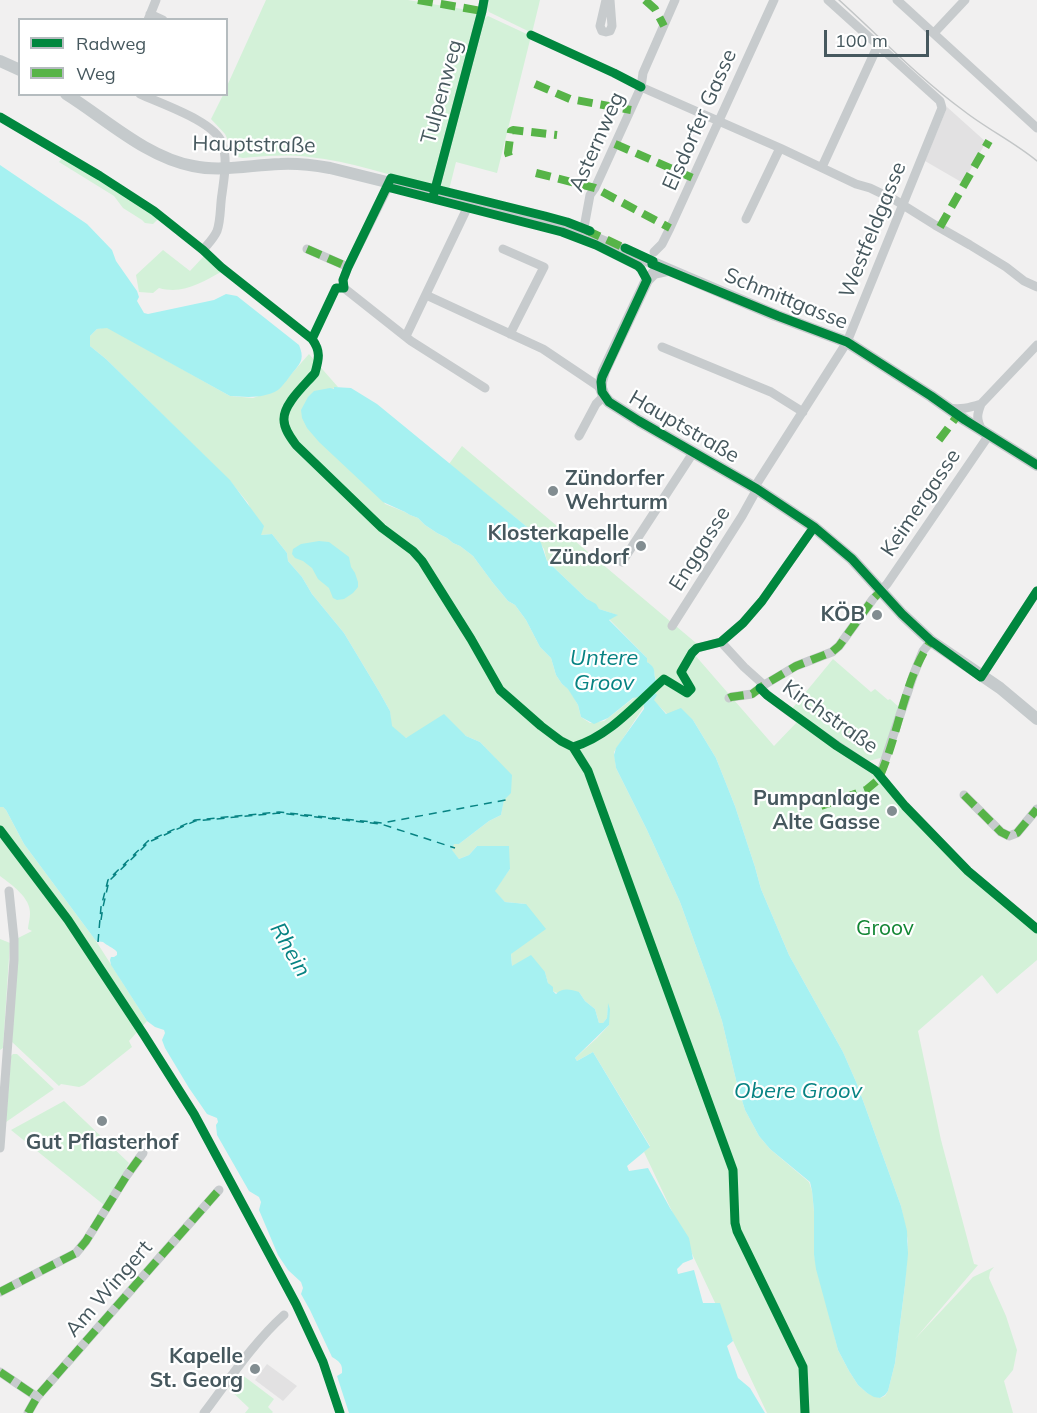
<!DOCTYPE html>
<meta charset="utf-8">
<style>
body{margin:0}
#map{position:relative;width:1037px;height:1413px;overflow:hidden;background:#f1f0f0;font-family:Mulish,sans-serif}
canvas{display:block}
.legend{position:absolute;left:18px;top:18px;width:210px;height:78px;box-sizing:border-box;background:#fff;border:2px solid #b5bcbf;margin:0;padding:8px 10px;list-style:none;font-size:18px;color:#46585e}
.legend li{display:flex;align-items:center;gap:12px;height:30px}
.legend b{width:30px;border:2px solid #b5bcbf}
.scale{position:absolute;left:824px;top:30px;width:105px;height:27px;box-sizing:border-box;border:3px solid #46585e;border-top:0;padding-left:8px;font-size:18px;line-height:21px;white-space:nowrap;color:#46585e;-webkit-text-stroke:4px #fff;paint-order:stroke}
</style>
<div id="map">
<canvas width="1037" height="1413"></canvas>
<ul class="legend">
<li><b style="height:8px;background:#00873e"></b>Radweg</li>
<li><b style="height:8px;background:#57b448"></b>Weg</li>
</ul>
<div class="scale">100 m</div>
</div>
<script>
const c = document.querySelector('canvas').getContext('2d');
c.lineJoin = 'round';
function paint(path, color) { c.fillStyle = color; c.fill(path, 'evenodd'); }
function strokePath(path, color, width, dash) { c.strokeStyle = color; c.lineWidth = width; c.lineCap = dash ? 'butt' : 'round'; c.setLineDash(dash || []); c.stroke(path); }
function label(font, color, halo, rows, align = 'center') {
  c.font = font + ' Mulish,sans-serif'; c.lineWidth = 4.5; c.setLineDash([]); c.textBaseline = 'middle'; c.strokeStyle = halo; c.fillStyle = color; for (const [text, x, y, turn = 0] of rows) {
    c.save(); c.translate(x, y); c.rotate((+turn || 0) * Math.PI / 180); c.textAlign = isNaN(turn) ? turn : align; if (halo) c.strokeText(text, 0, 0); c.fillText(text, 0, 0); c.restore();
  }
}
paint(new Path2D(`
 M947 107 986 142 963 183 925 161Z
 M267 1364 297 1386 283 1401 255 1380Z`), '#e2e1e2');
paint(new Path2D(`
 M266 0H408L474 11 477 16 432 186C391 176 350 161 309 157 287 154 265 156 243 158L238 157 235 155 225 134 211 119 223 95 226 94 227 86Z
 M487 0H540L532 33 489 12 486 7Z
 M488 16 531 36 497 173 456 162 449 190 439 188 483 19Z
 M64 156 137 203 159 218 153 224 145 223 142 220 123 208 114 196 59 162Z
 M163 250 190 271 204 256 223 271C202 282 183 295 159 288L153 293 139 292 136 275Z
 M107 327 230 396 253 398 278 389 309 354 338 387 332 389 385 504 405 512 410 515 418 518 425 525 437 533 447 538 453 543 460 546 473 556 493 583 508 601 515 605 526 620 540 647 551 658 556 675 562 684 569 689 578 705 581 717 590 723 604 721 608 718 656 681C654 673 655 667 647 662V658L609 619 617 615 599 609 587 599 547 561 544 549 532 531 449 464 462 446 702 648 694 654 774 746 797 722 882 781 918 822 979 886 1037 933V960L997 994 982 975 918 1031 941 1140 974 1264 978 1265 915 1339 973 1277 994 1267 990 1272 989 1278 1006 1316 1017 1350 1013 1370 1004 1381 1013 1413H767L644 1152 650 1146 593 1052 577 1061 575 1058 597 1038 609 1025 608 1005 607 1018 603 1023H599L595 1009 585 1001 579 992C556 994 551 998 545 972L512 966 511 954 526 904 505 902 494 891 510 869 477 846 469 855 459 859 451 850 454 844H459L489 821 501 815 504 799 495 758 480 742 466 736 457 729 405 738 391 726 390 711 380 693 344 633 312 594 302 577 288 561 287 553 272 534 261 535 248 503 230 481 106 359 90 346V336L97 329ZM653 700 667 714 693 720 716 758 735 806 755 867 761 889 789 955 843 1052 857 1084 901 1206 908 1241 905 1285 895 1363 888 1391 885 1396 880 1398 867 1393 858 1385 849 1371 838 1350 814 1255V1211L812 1191 809 1182 770 1149 759 1136 745 1110 737 1084 722 1021 710 985 680 902 647 830 616 768 614 752 645 705Z
 M833 659 871 692 875 689 888 700 890 699 901 709 884 757 865 762 791 710Z
 M0 807H3L6 810 24 844 96 941 147 1021 129 1041 132 1047 84 1085 79 1087 61 1084 59 1086 12 1042 18 938 32 931 28 929C28 925 30 919 30 914 31 898 12 885 0 876Z
 M0 939 10 943 3 1048 0 1050Z
 M13 1054H17L54 1089 6 1122 11 1056Z
 M64 1101 129 1163 104 1205 11 1130Z
 M241 1374 274 1399 268 1407 273 1412 272 1413H245L249 1408 229 1389Z`), '#d3f1d8');
paint(new Path2D(`
 M0 165 87 224 112 250 116 261 137 291 139 297 137 301 144 313 148 314 214 300 226 294 237 296 299 345C304 357 302 362 294 371 289 377 284 385 278 390 263 399 246 397 230 396L107 328 97 329 90 336V346L106 359 230 480 264 526 261 535 272 534 287 553 288 561 302 577 312 594 344 633 380 693 390 711 392 726 406 738 444 714 466 736 480 742 512 775 511 793 504 800 501 815 489 821 459 844H454L452 850 459 859 469 855 477 846H509L510 869 495 891 505 902 526 904 546 929 511 954 512 966 531 955 545 972 548 983 553 987V991L556 994C563 987 571 990 579 992L585 1001 595 1009 599 1023H603L607 1018 608 1003 610 1009 609 1025 575 1058 577 1061 593 1052 650 1147 627 1166 629 1171 648 1168 670 1208 689 1238 693 1259 683 1263 677 1269 678 1274 694 1270 703 1303H720L733 1341 727 1346 738 1378 750 1388 765 1413H349L337 1376 342 1373C343 1364 339 1361 332 1357L310 1310 301 1294 303 1288 301 1282 288 1270 278 1255 259 1210 261 1202 259 1197 249 1191 217 1135 216 1125 218 1122 217 1118 207 1114 189 1088 165 1048 162 1040 165 1033 164 1030 155 1027 147 1021 111 965 110 960 111 957H114L117 955V952C113 947 107 946 103 942L96 941 24 844 6 810 3 807H0Z
 M334 387 351 388 377 404 532 531 541 543 547 561 587 599 596 604 599 609 618 615 609 620 647 658V662C657 668 653 672 656 681L638 697 633 698 608 718 594 724 581 717 578 705 568 689 562 684 556 675 551 658 540 647 526 620 515 605 508 601 493 583 473 556 460 546 453 543 447 538 437 533 425 525 418 518 410 515 405 512 383 502 319 442 307 428 302 418 301 410 308 397 314 391 330 388 334 389Z
 M319 541 329 542 349 557 351 567 355 573 358 582V587L353 593 344 599 337 600 333 598 329 588 318 579 312 568 303 561 295 558 292 554 293 549 301 544Z
 M655 693 657 695 654 700 666 714 681 708 693 720 716 758 735 806 755 867 761 889 789 955 843 1052 857 1084 901 1206 907 1231 908 1254 905 1285 895 1363 888 1391 885 1395 880 1398 874 1397 867 1393 858 1385 849 1371 838 1350 816 1269 814 1255V1211L812 1191 810 1182 770 1149 759 1136 745 1110 737 1084 722 1021 710 985 680 902 647 830 616 768 614 755 616 748 644 709V703Z`), '#a6f1f1');
strokePath(new Path2D(`
 M101 920 103 907 109 881 149 842 195 821 279 813 381 824 455 848
 M98 942 101 907 108 880 148 841 195 820 279 812 382 823 511 799`), '#078383', 1.5, [8, 6]);
strokePath(new Path2D(`
 M606 0 600 26 602 31 606 32 610 31 612 26 610 0
 M897 0 1037 128
 M150 14 163 20
 M148 20 156 0
 M934 33 965 0
 M641 87 780 148 856 184 870 188 895 200 935 225 970 245 1006 267 1024 281 1037 287
 M140 94C161 104 214 121 222 143 228 159 224 178 222 194 220 205 221 220 217 231 214 238 208 244 203 250
 M822 167 878 45
 M390 183 348 267 343 280 344 288 411 341 485 388
 M434 193 482 11 484 0
 M746 219 780 148
 M583 233 590 195 595 188 641 87 643 73 675 0
 M307 249 348 267
 M503 249 544 267 510 334
 M654 252 662 244 670 228 774 0
 M426 295 543 349 601 388
 M406 336 470 202
 M662 347 771 392 803 412
 M948 408C960 410 969 408 981 404
 M982 430C976 419 977 414 981 404L1037 345
 M579 436 596 404 604 396
 M754 488 847 342 942 108 940 101 828 0
 M622 562 693 453
 M672 626 742 516 757 489
 M721 642 744 667 764 685
 M692 653 697 648 721 642 743 623 762 601 814 527
 M981 677 1037 591
 M760 688C771 699 784 708 797 717 823 736 849 754 876 771L880 775 913 676 923 651 931 641
 M729 698 731 697 752 694 764 685 796 666 832 652 839 646 873 599 887 584 989 435
 M964 795 1001 832 1009 836 1017 833 1037 809
 M0 1148 14 960V939L9 891
 M0 1292 76 1253 86 1241 127 1175 143 1153
 M0 1372 37 1397
 M28 1413 37 1397 219 1190
 M204 1413C229 1380 253 1343 284 1315`), '#c7cbcd', 9);
strokePath(new Path2D(`
 M0 61 20 70
 M66 94C106 119 146 157 193 166 221 172 251 165 280 164 297 163 313 165 330 168L500 210 583 233 775 315 847 342 931 396 965 420 1037 465
 M668 270 654 273 647 280 604 371 601 382V388L604 396 609 402 639 421 757 489 814 527 852 559 902 614 931 641 1000 688 1037 719`), '#c5cacc', 12);
strokePath(new Path2D(`
 M839 0C880 37 919 78 964 111 987 129 1014 142 1037 161`), '#c3c6c7', 1.5);
strokePath(new Path2D(`
 M418 0 482 11
 M645 0 655 9 664 26
 M535 84 570 99 631 110
 M615 144 693 178
 M509 156 508 153 511 131 513 130 557 135
 M536 173 595 188 670 228
 M940 227 989 141
 M586 230 629 250
 M307 249 348 267
 M939 440 958 415
 M729 698 731 697 752 694 764 685 796 666 832 652 839 646 873 599 881 591
 M964 795 1001 832 1009 836 1017 833 1037 809
 M821 806 866 790 878 780C899 736 903 681 931 641
 M0 1292 76 1253 86 1241 127 1175 143 1153
 M0 1372 37 1397
 M28 1413 37 1397 219 1190`), '#57b448', 8, [15, 8]);
strokePath(new Path2D(`
 M531 35 614 73 641 87
 M0 117 100 176 154 211 203 250 221 267 312 339C321 351 319 359 315 373 305 385 283 404 284 420 284 429 291 438 296 445L382 528 413 551 422 561 471 639 500 690 541 726 561 741 573 747 588 771 733 1170 735 1223 737 1231 803 1367 805 1413
 M387 187 562 232 596 245 638 266 641 269 647 280 602 377 601 382 602 392 609 402 639 421 757 489 814 527 852 559 902 614 931 641 981 677 1037 591
 M433 197 482 11 484 0
 M625 248 653 261 652 264 778 316 847 342 931 396 965 420 1037 465
 M312 339 336 288H344L343 280 348 267 391 178 545 216 567 222 590 231
 M760 688 767 695 837 746 876 771 905 806 968 871 1037 929
 M573 747C610 736 636 704 664 679L687 693 691 689 681 672 692 653 697 648 721 642 743 623 762 601 814 527
 M0 830 68 920 144 1035 194 1114 296 1304 323 1362 340 1413`), '#00873e', 9);
for (const [x, y, r, color] of [
 [553,491,6,"#828d91"],
 [641,546,6,"#828d91"],
 [877,615,6,"#828d91"],
 [892,811,6,"#828d91"],
 [102,1121,6,"#828d91"],
 [255,1369,6,"#828d91"]
]) { const dot = new Path2D(); dot.arc(x, y, r, 0, 2 * Math.PI); c.fillStyle = color; c.fill(dot); strokePath(dot, '#fff', 2); }
label('21px', '#46585e', '#fff', [
 ["Tulpenweg",442,92,-75],
 ["Elsdorfer Gasse",700,120,-66],
 ["Asternweg",597,142,-66],
 ["Hauptstraße",254,145,1],
 ["Westfeldgasse",873,230,-68],
 ["Schmittgasse",786,299,22],
 ["Hauptstraße",684,427,30],
 ["Keimergasse",921,503,-56],
 ["Enggasse",700,549,-58],
 ["Kirchstraße",830,717,35],
 ["Am Wingert",109,1289,-49]
]);
label('bold 21px', '#46585e', '#fff', [
 ["Zündorfer",565,479,"left"],
 ["Wehrturm",565,503,"left"],
 ["Klosterkapelle",629,534],
 ["Zündorf",629,558],
 ["KÖB",865,615],
 ["Pumpanlage",880,799],
 ["Alte Gasse",880,823],
 ["Gut Pflasterhof",102,1143,"center"],
 ["Kapelle",243,1357],
 ["St. Georg",243,1381]
], 'right');
label('21px', '#118533', '#fff', [
 ["Groov",885,929]
]);
label('italic 22px', '#078383', '#fff', [
 ["Untere",604,658],
 ["Groov",604,683],
 ["Rhein",290,950,60],
 ["Obere Groov",798,1091]
]);
</script>
